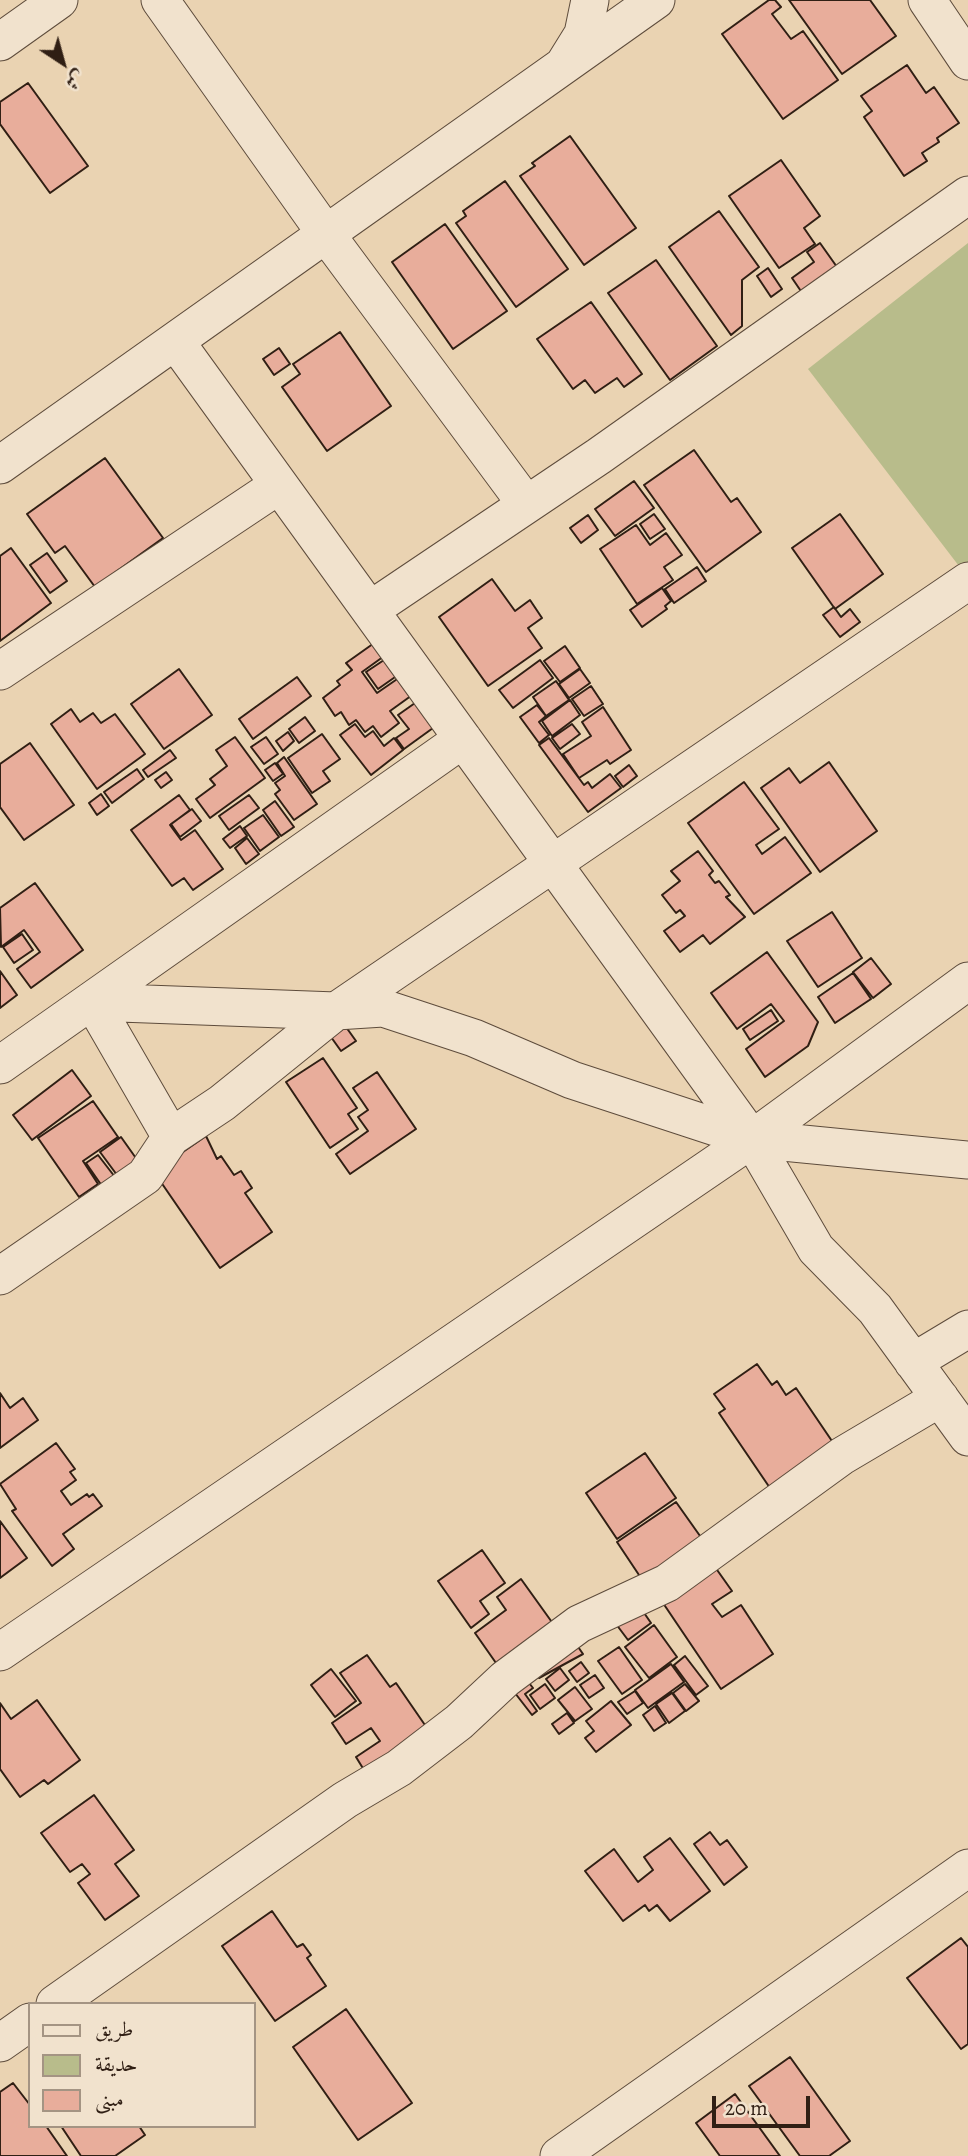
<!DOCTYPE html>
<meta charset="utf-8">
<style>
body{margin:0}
#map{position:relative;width:968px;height:2156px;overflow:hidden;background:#ead3b2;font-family:Alegreya,Amiri,serif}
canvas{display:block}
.legend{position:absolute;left:28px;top:2002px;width:228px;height:126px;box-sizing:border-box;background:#f1e2cd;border:2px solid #a49483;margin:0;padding:9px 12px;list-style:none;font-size:21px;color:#301f14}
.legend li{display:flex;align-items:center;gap:14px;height:35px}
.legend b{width:35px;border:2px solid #a49483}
.north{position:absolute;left:28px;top:28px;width:70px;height:70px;-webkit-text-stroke:5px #f1e2cd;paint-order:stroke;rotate:144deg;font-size:19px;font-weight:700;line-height:28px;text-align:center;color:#301f14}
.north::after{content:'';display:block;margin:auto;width:24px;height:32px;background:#301f14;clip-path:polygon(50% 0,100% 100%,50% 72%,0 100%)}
.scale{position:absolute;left:712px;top:2096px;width:98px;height:32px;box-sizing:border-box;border:4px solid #301f14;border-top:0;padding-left:9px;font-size:21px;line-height:24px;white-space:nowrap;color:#301f14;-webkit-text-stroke:5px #f1e2cd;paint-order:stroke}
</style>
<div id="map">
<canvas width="968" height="2156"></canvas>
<ul class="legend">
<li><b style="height:9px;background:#f1e2cd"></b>طريق</li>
<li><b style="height:19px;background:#b8bc8b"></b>حديقة</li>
<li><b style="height:19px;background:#e8ad9b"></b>مبنى</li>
</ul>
<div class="north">ش</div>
<div class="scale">20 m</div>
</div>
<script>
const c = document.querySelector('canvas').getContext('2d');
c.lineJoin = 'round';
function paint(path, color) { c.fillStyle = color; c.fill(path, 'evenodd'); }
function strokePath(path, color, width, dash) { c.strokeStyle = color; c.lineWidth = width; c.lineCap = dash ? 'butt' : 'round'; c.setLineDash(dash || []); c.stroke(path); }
paint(new Path2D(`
 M968 243V566L962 570 808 369Z`), '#b8bc8b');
const building = new Path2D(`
 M769 0H775L781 7 772 14 791 39 803 31 838 80 783 119 722 34Z
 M789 0H870L896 36 842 74Z
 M907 65 926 93 934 87 959 123 937 138 939 142 922 153 927 161 904 176 864 117 872 111 861 96Z
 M28 83 88 166 50 193 0 124V102Z
 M570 136 636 228 584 265 520 176 535 166 532 163Z
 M781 160 820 216 804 228 815 244 779 268 729 196Z
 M505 181 568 269 516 307 456 223 466 216 463 211Z
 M719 211 759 267 742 280V326L731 335 669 247Z
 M445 224 507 311 453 349 392 262Z
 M820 243 837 267 807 300 792 278 814 262 807 252Z
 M656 260 717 346 670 380 608 293Z
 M768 268 782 289 771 297 757 276Z
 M591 302 642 374 624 387 617 378 595 393 585 380 573 389 537 339Z
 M340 332 391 406 327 451 282 387 300 374 293 364Z
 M279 348 290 364 274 375 263 359Z
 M694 450 731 502 737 498 761 532 706 572 644 485Z
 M105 458 163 538 95 587 65 546 55 553 27 514Z
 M634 481 654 508 615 536 595 509Z
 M654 514 665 529 650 539 640 524Z
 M840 514 883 574 835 609 792 548Z
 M588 515 598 530 581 543 570 528Z
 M636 525 650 545 666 533 682 555 664 567 673 580 637 604 600 549Z
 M11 548 51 603 0 641V556Z
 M47 553 67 581 50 593 30 565Z
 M697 567 706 581 674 603 665 589Z
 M492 579 515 611 530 600 542 618 528 628 542 648 488 686 439 617Z
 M662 588 671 601 665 606 667 609 642 627 630 610Z
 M834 607 841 617 850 609 860 622 840 637 823 615Z
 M377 641 387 654 362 672 377 693 403 675 415 693 390 711 399 723 381 737 373 726 365 732 356 720 349 725 341 712 335 716 323 698 340 685 337 681 352 670 346 663Z
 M565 646 580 668 560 682 544 661Z
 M387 658 398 675 378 689 366 672Z
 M540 660 553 678 513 708 499 690Z
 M179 669 212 715 164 749 131 704Z
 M580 669 590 683 569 698 559 684Z
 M297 677 311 696 253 739 239 719Z
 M556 681 569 700 546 716 533 697Z
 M591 686 603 704 584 716 572 699Z
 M570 700 580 715 552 736 542 721Z
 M415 703 433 728 404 749 396 738 409 729 398 715Z
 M537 705 546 716 539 722 549 735 539 743 520 717Z
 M603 707 631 750 610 764 607 760 579 778 563 754 591 736 582 722Z
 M71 709 80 722 93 713 101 723 115 714 145 754 97 789 51 724Z
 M305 717 315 731 299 743 289 729Z
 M355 724 365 737 373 731 384 746 394 738 403 750 371 775 340 735Z
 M572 724 580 734 560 749 552 738Z
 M288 732 294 741 283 751 276 741Z
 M322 734 340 759 323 771 330 781 312 793 288 758Z
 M235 737 265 778 210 818 196 799 215 785 210 779 227 766 216 750Z
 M266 737 278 754 264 764 251 747Z
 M549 738 584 785 588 782 592 788 610 774 621 788 588 812 539 745Z
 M30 743 74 805 24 840 0 807V764Z
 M170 750 176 758 148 777 143 770Z
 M284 757 317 804 294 820 275 794 280 790 275 783 285 776 277 763Z
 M829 762 877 831 820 872 761 788 789 768 800 783Z
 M275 763 283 774 273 781 265 770Z
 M629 765 637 776 623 787 615 776Z
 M137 769 144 779 112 803 104 792Z
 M166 772 172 780 161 788 155 780Z
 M744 782 779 829 756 845 762 854 785 837 811 873 754 914 688 823Z
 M101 794 109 806 97 815 89 803Z
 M179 795 190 810 170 825 181 840 195 830 223 869 193 890 184 878 172 886 131 830Z
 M249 795 259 808 229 830 219 816Z
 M275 801 294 827 281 836 263 810Z
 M192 809 201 821 180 837 171 824Z
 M263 815 279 837 260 851 244 828Z
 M240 826 247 836 230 848 223 839Z
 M247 838 259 854 246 864 235 848Z
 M698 851 713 871 709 875 715 883 719 881 730 895 726 897 745 917 710 944 703 935 680 952 664 931 685 916 680 910 676 913 662 895 680 881 671 871Z
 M35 883 83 950 31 988 17 969 40 952 24 930 1 947 0 908Z
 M832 912 862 958 818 987 787 941Z
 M22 934 33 950 14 963 3 947Z
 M767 952 818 1022 808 1046 765 1077 746 1049 784 1021 771 1004 737 1029 711 993Z
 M871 958 891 984 873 998 853 972Z
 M0 971 17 995 0 1008Z
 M853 973 871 999 835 1023 818 997Z
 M771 1010 778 1021 750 1040 743 1029Z
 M346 1027 356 1041 341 1051 331 1037Z
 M323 1058 357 1108 348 1114 358 1129 330 1148 286 1082Z
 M72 1070 91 1096 32 1140 13 1115Z
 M377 1072 416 1129 350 1174 336 1154 368 1131 358 1117 368 1110 353 1088Z
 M93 1101 118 1137 83 1161 98 1184 79 1197 38 1138Z
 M206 1136 217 1159 221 1156 234 1175 241 1171 252 1188 245 1193 272 1232 220 1268 154 1172Z
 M121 1137 138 1161 117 1175 100 1152Z
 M98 1155 115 1177 102 1186 86 1163Z
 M757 1364 772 1385 777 1381 786 1395 796 1388 836 1447 772 1491 719 1413 725 1409 714 1394Z
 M0 1393 10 1408 23 1398 38 1420 0 1448Z
 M56 1443 75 1469 70 1472 76 1480 61 1491 71 1505 87 1494 89 1497 93 1494 102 1506 63 1534 74 1549 52 1566 12 1511 16 1509 0 1484Z
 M645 1453 676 1498 617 1539 586 1493Z
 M676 1502 705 1543 645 1584 617 1542Z
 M0 1521 27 1558 0 1578Z
 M482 1550 505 1583 480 1601 489 1614 471 1628 438 1581Z
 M715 1567 732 1591 712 1604 722 1617 741 1605 773 1654 721 1689 663 1603Z
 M521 1579 559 1632 503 1673 475 1633 506 1610 497 1597Z
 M640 1607 651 1623 628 1640 616 1624Z
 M654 1625 677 1657 649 1678 625 1647Z
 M574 1641 583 1654 539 1678 533 1669Z
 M619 1647 642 1680 622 1694 598 1661Z
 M367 1655 390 1687 396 1683 427 1728 364 1770 356 1757 380 1741 371 1728 346 1744 332 1723 361 1703 340 1673Z
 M685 1656 708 1686 696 1695 674 1665Z
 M581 1662 589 1673 577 1682 569 1671Z
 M671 1664 684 1682 648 1708 635 1690Z
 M560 1668 569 1680 555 1691 546 1679Z
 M331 1669 356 1701 335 1717 311 1685Z
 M522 1674 533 1688 525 1694 537 1711 532 1715 508 1684Z
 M595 1675 604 1688 589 1698 580 1685Z
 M545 1684 555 1698 540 1709 530 1695Z
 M685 1684 699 1701 686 1711 673 1693Z
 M575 1687 592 1709 575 1721 558 1700Z
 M635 1691 643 1703 627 1714 618 1702Z
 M672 1693 685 1711 669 1723 656 1704Z
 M37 1700 80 1760 48 1784 44 1780 20 1797 0 1769V1703L11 1719Z
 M611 1701 631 1725 596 1752 585 1738 594 1731 586 1721Z
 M655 1706 666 1723 654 1731 643 1715Z
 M567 1713 574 1723 559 1734 552 1724Z
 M94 1795 134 1850 115 1864 139 1896 105 1920 78 1883 90 1874 82 1864 70 1872 41 1833Z
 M710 1832 720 1845 727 1840 747 1867 724 1885 694 1844Z
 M670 1838 710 1891 670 1921 657 1905 649 1911 645 1905 623 1921 585 1871 614 1849 638 1882 653 1870 644 1857Z
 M272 1911 297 1947 303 1944 311 1955 307 1958 326 1986 275 2021 222 1946Z
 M961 1938 968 1947V2044L961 2049 907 1978Z
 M346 2009 412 2103 358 2140 293 2047Z
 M790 2057 850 2141 829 2156H800L749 2086Z
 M13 2083 30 2105V2126H46L67 2156H0V2092Z
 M735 2094 780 2156H720L696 2123Z
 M61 2126H139L145 2135 115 2156H81Z`);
paint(building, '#e8ad9b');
strokePath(building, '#301f14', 2);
const street = new Path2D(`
 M160 0 326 234 526 504
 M927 0 968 61
 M0 42 59 0
 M565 63 583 34 590 0
 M176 342 752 1139 816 1249 875 1309 968 1437
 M0 465 656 0
 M370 610 599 456 968 195
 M0 671 279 485
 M93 1002 336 1011 383 1008 474 1038 572 1080 752 1139 968 1160
 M93 1002 171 1137
 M0 1065 463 739
 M0 1276 145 1176 171 1137 222 1103 336 1011 968 581
 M913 1362 968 1329
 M0 1652 752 1139 968 981
 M55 2004 345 1800 399 1768 459 1722 505 1679 579 1624 667 1583 842 1456 940 1398
 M0 2043 30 2022
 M559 2156 968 1868`);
strokePath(street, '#5e4c3c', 39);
strokePath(street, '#f1e2cd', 37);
</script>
